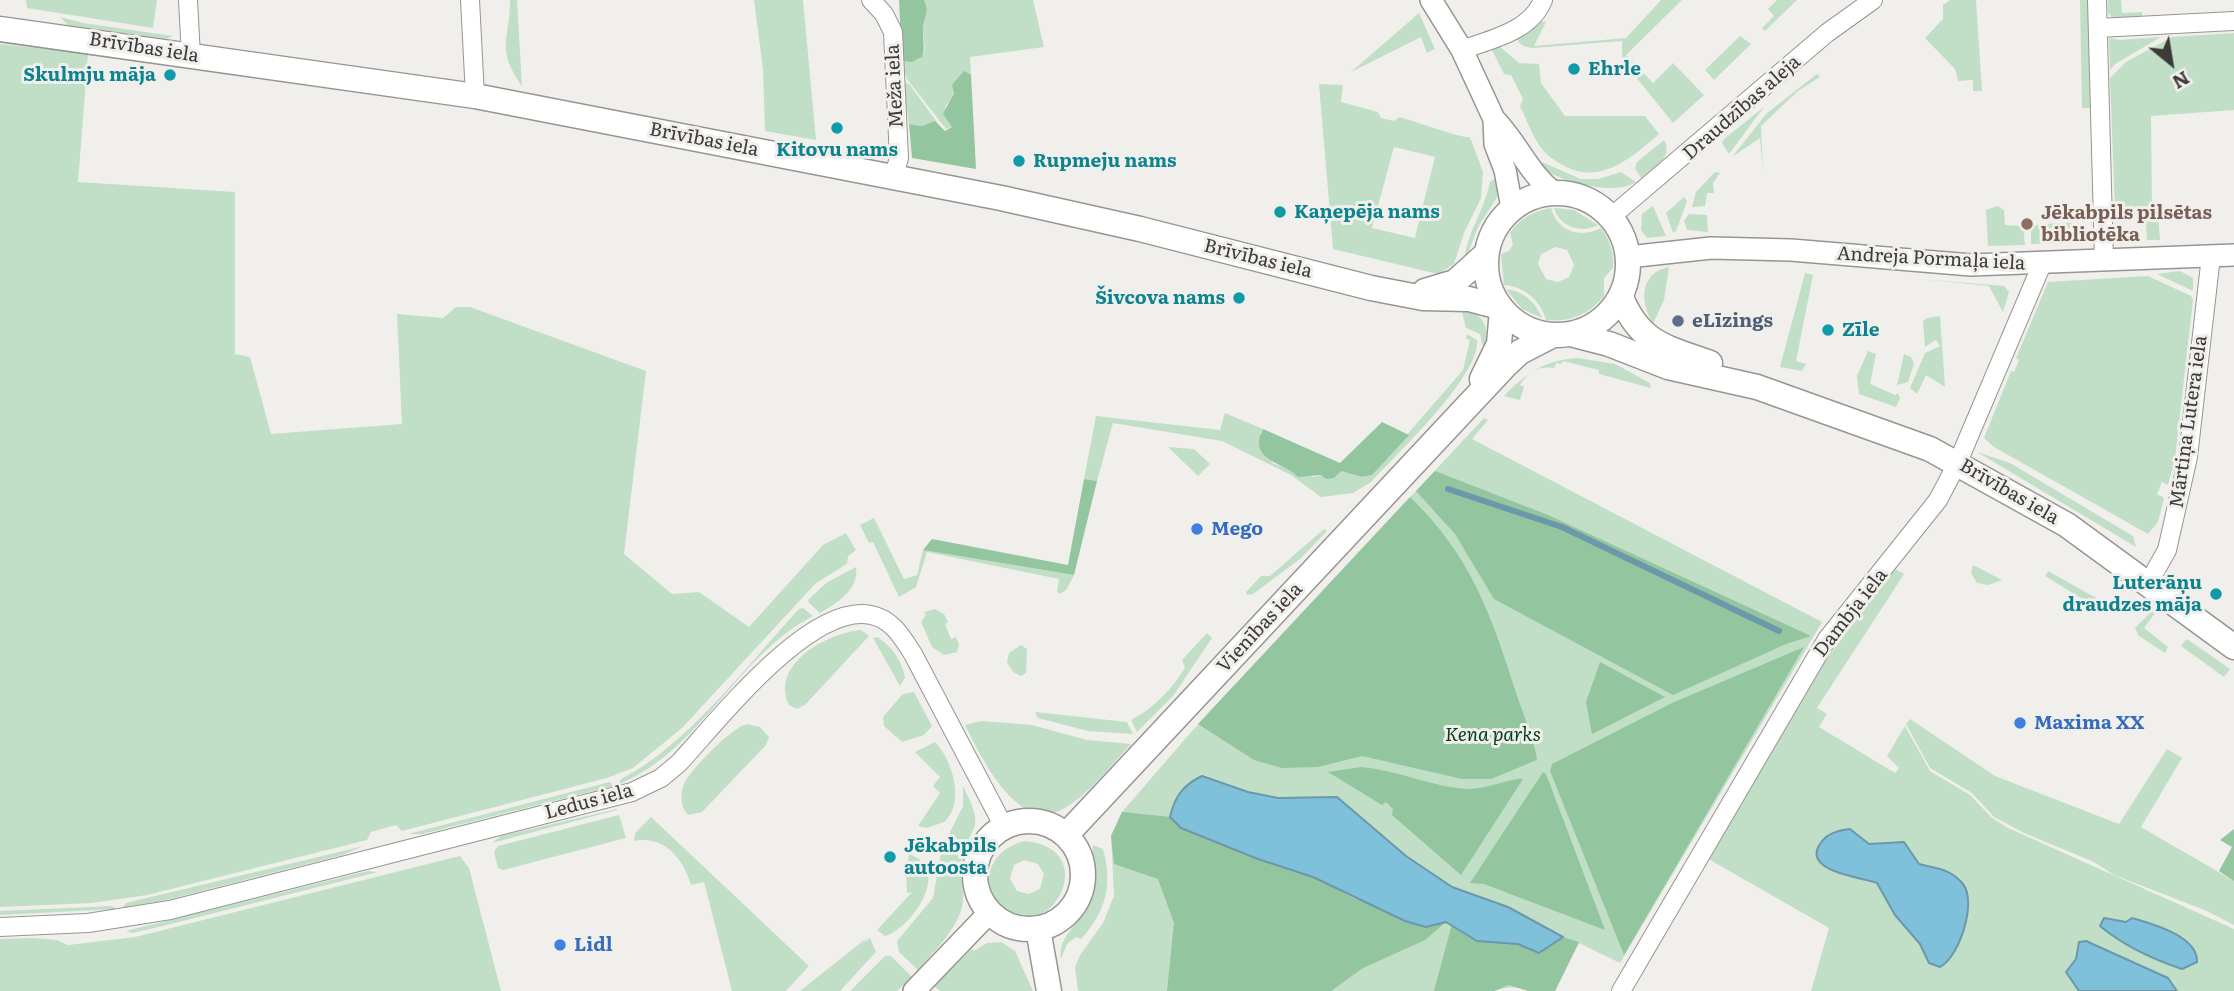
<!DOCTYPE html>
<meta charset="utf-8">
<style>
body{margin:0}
#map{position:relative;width:2234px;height:991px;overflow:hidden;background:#f1efec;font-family:Literata,serif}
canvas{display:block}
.north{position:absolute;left:2136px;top:28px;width:70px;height:70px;-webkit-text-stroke:5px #f1efec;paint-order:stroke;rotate:150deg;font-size:19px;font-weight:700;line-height:28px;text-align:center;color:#3c3b3a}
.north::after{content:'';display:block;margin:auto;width:24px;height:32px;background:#3c3b3a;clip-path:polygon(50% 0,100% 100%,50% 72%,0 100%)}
</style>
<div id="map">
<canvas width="2234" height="991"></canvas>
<div class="north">N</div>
</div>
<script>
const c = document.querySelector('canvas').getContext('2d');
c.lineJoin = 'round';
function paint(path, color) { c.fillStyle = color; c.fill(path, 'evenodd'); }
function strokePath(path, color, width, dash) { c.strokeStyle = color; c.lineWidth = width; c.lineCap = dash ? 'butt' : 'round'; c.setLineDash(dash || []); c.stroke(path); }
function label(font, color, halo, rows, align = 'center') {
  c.font = font + ' Literata,serif'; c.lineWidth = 6; c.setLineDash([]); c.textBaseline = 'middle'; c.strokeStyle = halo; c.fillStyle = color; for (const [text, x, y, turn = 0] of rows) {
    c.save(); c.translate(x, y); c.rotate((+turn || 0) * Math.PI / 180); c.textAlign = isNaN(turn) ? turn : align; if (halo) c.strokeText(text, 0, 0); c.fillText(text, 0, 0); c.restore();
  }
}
paint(new Path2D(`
 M26 0H157L153 28 27 8Z
 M510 0H517L522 86C495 47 510 41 510 0Z
 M754 0H803L816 140 765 131 763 69Z
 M924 0H1033L1044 47 970 57 971 75 964 72C955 83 955 96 945 107L952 127 946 129 907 79 902 61 918 60C930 50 922 40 923 28 924 17 929 11 924 0Z
 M1661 0H1682L1626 55 1653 83 1673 63 1704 95 1673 123 1622 60V41L1533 48C1525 47 1518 45 1516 36L1539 21 1546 22 1534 46 1626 38Z
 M1777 0H1797L1765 31 1762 28 1774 16 1768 9Z
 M1950 0H1976L1982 91H1973V80L1958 81 1955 69 1925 38 1943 19V5Z
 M2080 0H2088L2090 108H2082Z
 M2108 0H2121L2122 13 2142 12V17L2113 19 2108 12Z
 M1419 13 1435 49 1427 53 1421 37 1351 72Z
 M60 17 83 23 173 36 166 39 68 25Z
 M2234 33V110L2151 116 2152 208 2158 215 2160 240H2147L2145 209 2115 211 2110 78 2126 62 2172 37Z
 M1740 36 1751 44 1714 80 1705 70Z
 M2161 37 2115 64 2110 70 2109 38 2119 40Z
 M0 44 88 54 78 182 235 192V354L250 357 271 434 402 424 397 314 443 318 456 307H470L646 371 624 554 672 594 699 592 749 627 823 545 846 533 856 550 848 556 847 564 816 583 682 728 633 768 607 778 402 831 396 825 371 832 367 840 147 895 92 903 0 907Z
 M1499 46 1519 63 1539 64 1541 83 1565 116H1645L1659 134C1630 159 1598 188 1559 163 1551 158 1544 153 1539 145 1531 133 1526 118 1520 106L1523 99 1511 75 1504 74 1491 48Z
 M1817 74 1820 77 1798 91 1761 126 1763 171 1760 138 1732 157 1767 113Z
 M903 81 910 85 939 125 935 121 922 126 909 124Z
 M1319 84 1343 85 1341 102 1378 112 1381 118 1394 121 1399 117C1412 120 1463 139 1470 137L1483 172 1481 198 1464 233 1454 264 1438 274 1333 249ZM1394 147 1435 157 1415 238 1372 228Z
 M1764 107 1729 154 1722 143 1724 139Z
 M1664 140C1674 158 1654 167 1641 178L1635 168 1637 162Z
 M1537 160 1581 179H1598L1621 172 1636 182C1612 197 1563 181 1540 168Z
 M1715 172 1720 173 1713 183 1714 193H1707L1705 206 1692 207 1696 192Z
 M1498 177 1497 197 1478 227 1464 264C1466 233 1484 212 1490 182Z
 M1684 197 1687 201 1676 231 1673 233 1666 213Z
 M1653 206 1666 236 1647 238 1641 230 1642 214Z
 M1998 206 2004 210 2005 225 2023 226 2025 245 1988 246 1986 210Z
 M1551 208C1557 231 1580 239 1601 228 1610 240 1614 252 1613 268L1604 278V296C1588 315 1571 322 1546 320 1540 300 1525 287 1504 285L1501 254 1509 251 1513 244 1510 233C1520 218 1534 211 1551 208ZM1556 247 1567 250 1574 265 1569 277 1558 282 1546 279 1538 264 1541 254Z
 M1554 208 1574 210 1598 225C1580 234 1560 227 1554 208Z
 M1689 214 1707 215 1708 232 1687 230 1684 221Z
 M2056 223H2079L2080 243 2031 244V226Z
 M1669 267 1664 300 1653 324C1640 302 1639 273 1669 267Z
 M2180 271 2193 278V291L2157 274Z
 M1805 273 1813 275 1796 361 1806 364 1802 371 1780 367Z
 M2148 276 2191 296 2193 300 2175 459 2168 485 2162 482 2157 494 2164 498 2158 522 2148 534 1994 447 1984 438 2011 371 2014 372 2019 360 2016 358 2048 282Z
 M1919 279 2004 286 2009 292 2003 312 1989 286Z
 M1506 289C1523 291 1536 302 1542 318L1522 309Z
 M1465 310C1487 315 1489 330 1484 351L1480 334 1466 328 1462 312Z
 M1940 316 1945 387 1926 375 1917 394 1910 388 1925 353 1940 346 1936 340 1925 347 1923 321 1927 318Z
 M1467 334 1477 340C1481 375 1395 456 1371 482L1353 493 1321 497 1291 475 1222 441 1113 423 1097 481 1084 479 1096 416 1220 430 1225 413 1263 429 1260 433 1272 463 1313 477 1341 471 1362 477 1372 475 1463 370 1470 340 1466 339Z
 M1868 351 1876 354 1870 384 1895 395 1898 393 1900 398 1896 407 1859 394 1857 376Z
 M1904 354 1911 357 1914 364 1908 382 1897 385Z
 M1578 358 1615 364 1650 383 1651 388 1599 374V370L1563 361 1561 364 1556 363 1554 368C1539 366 1528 372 1520 385L1524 387 1520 400 1504 396C1526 373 1545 360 1578 358Z
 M1484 418 1488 420 1472 439 1822 622 1620 963 1579 943 1555 991C1534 991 1513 983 1494 991H1078L1075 967 1080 955 1103 923 1114 896 1111 836 1122 812 1192 731Z
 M1168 447 1194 449 1210 464 1198 476Z
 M1977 452 2010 463 2133 536 2136 547Z
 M874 518 904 579 917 575 923 550 1074 575 1066 590 1060 594 1057 591 1059 579 927 552 916 587 899 597 873 542 869 543 860 525Z
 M1324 529 1327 531 1300 559 1253 594 1247 595 1246 592 1261 576H1270Z
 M1973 565 2002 580 1988 585 1977 583 1971 573Z
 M856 567C859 590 838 602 820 613L809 603 808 600 826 583Z
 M1895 569 1904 574 1817 708 1827 714 1819 727 1895 773 1899 768 1887 756 1905 726 1930 771 1970 795 1991 817 2008 828 2234 929V991H1811L1829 928 1705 857 1826 659Z
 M2048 571 2105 603 2102 611 2045 576Z
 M803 608 813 616C736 656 702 750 619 784L621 779C688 745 748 664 799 609Z
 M935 609 944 614 948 622 945 624 951 639 956 637 959 644 957 652 944 655 932 647 921 622 926 615 924 612Z
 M2151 612H2156L2144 628 2168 647 2165 653 2139 636 2135 628Z
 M861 630 869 636 805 705 797 709 789 705C770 664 827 633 861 630Z
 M1207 633 1212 638 1173 696 1137 732 1131 720C1154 708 1171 690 1185 668L1182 660Z
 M877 637C891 645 903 662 905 678L900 686 873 638Z
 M2187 639 2230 669 2224 677 2181 646Z
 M1021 645 1027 649 1026 673 1021 676 1013 672 1007 662 1009 653Z
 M914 692 932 726 924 735 902 742 884 726 883 717 903 694Z
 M1035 712 1127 722 1133 734 1088 731 1038 718Z
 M1910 719 1995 776 2119 824 2167 749 2182 758 2141 827 2234 881V925L2207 911 2114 875 2094 862 2024 833 1994 817 1972 793 1930 768 1906 724Z
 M981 721 1032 725 1087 740 1131 744C1111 765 1090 793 1065 808 1017 836 981 756 965 725Z
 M747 724 760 727 769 737 766 745 702 812 688 815C680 806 680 795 684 784 690 770 732 727 747 724Z
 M935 742C952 759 966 803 944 822L927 828 918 826 940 793 933 786 940 777 915 752Z
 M610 782 613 786 422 834H408Z
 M963 786C987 833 970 821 962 863 960 876 964 888 963 901 960 927 934 951 918 970L899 952 897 941 933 898 942 848 963 806Z
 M617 809V810L492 843 501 836Z
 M619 815 626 838 503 870 498 868 494 852 498 846Z
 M651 817 809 966 786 991H732L704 882 691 885C683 858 664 835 634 841L635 833Z
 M1025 841C1109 849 1042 960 997 901 977 875 998 846 1025 841ZM1024 860 1038 864 1044 874 1040 889 1029 894 1017 891 1010 879 1014 865Z
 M1093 845 1103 849C1113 884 1106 912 1081 939L1076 937 1067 944 1061 959C1058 935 1079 925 1088 906 1098 886 1090 865 1093 845Z
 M364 846 342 855 166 900 122 908 126 903Z
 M909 854C954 869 910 930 885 936L877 930 912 892 907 893 906 874Z
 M460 856 469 868 501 991H0V939L33 938 57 940 68 945 135 937Z
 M368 871 378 872 163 926 132 933 126 931Z
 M112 906 116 909 0 915V911Z
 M868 937 862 944 870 938 876 952 840 991H800Z
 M1001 942 1015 951 1033 991H940L934 986 972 949 974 951 987 943Z
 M885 956H891L912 977 897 991H850Z`), '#c0dfc6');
paint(new Path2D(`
 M899 0H924C930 13 924 16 923 28 922 38 926 46 922 57L912 62 902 61Z
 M964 71 971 75 976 169 912 158 909 124 922 126 935 121 945 131 952 127 943 114 954 93 952 85Z
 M1382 422 1409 435 1372 475 1362 477 1341 471 1334 478 1326 479 1321 475 1298 477C1287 463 1246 461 1263 429L1340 463Z
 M1435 471 1548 515 1811 636 1786 644 1673 695 1494 599 1455 534 1416 491Z
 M1084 479 1097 481 1074 575 923 550 932 539 1068 565Z
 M1410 497C1471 556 1491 614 1516 693 1523 714 1534 738 1537 760L1491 779H1462L1362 756 1318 767 1282 768 1254 760 1198 724Z
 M1804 647 1624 955 1550 771 1552 764 1672 703Z
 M1600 662 1665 697 1592 734 1586 702Z
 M1361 767C1397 770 1433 787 1467 789 1484 790 1515 777 1523 779L1461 875 1392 815 1393 809 1386 802 1382 805 1328 772Z
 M1543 772 1546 774 1605 930 1484 884 1470 883Z
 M1122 812 1170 817 1181 828 1258 859 1313 877 1353 898 1375 904 1386 913 1426 927 1446 922 1425 940 1363 968 1331 991H1167L1174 923 1158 879 1114 864 1111 836Z
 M2234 829V881L2219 871 2232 847 2220 840Z
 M1452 924 1477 941 1518 944 1539 953 1563 937 1579 942 1555 991H1528L1509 985 1494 991H1434Z`), '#93c59e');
const water = new Path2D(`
 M1202 776 1248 792 1278 798 1337 797 1406 856 1452 887 1508 907 1563 937 1539 953 1518 944 1477 941 1446 922 1426 927 1405 921 1313 877 1258 859 1181 828 1170 817C1175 796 1183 785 1202 776Z
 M1850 829 1869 844 1904 842 1919 864C1936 869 1950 868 1963 884 1977 902 1960 956 1940 967L1929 963 1920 944 1895 915 1877 883C1865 878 1801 872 1820 844 1826 834 1839 830 1850 829Z
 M2104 918 2126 922 2132 918C2152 924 2198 936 2197 962L2182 969C2152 959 2124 946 2100 926Z
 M2086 941 2168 978 2177 991H2079L2066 972 2076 959 2079 942Z`);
paint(water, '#7fc0db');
strokePath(water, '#6b98ab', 2);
strokePath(new Path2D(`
 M1448 489 1562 527 1779 631`), '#6b98ab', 6);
const minor = new Path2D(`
 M188 0 191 56
 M470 0 475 96
 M871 0 884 14 893 32 899 158 893 178
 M2097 0 2104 261
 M2098 28 2234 21
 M1462 50C1491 39 1530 32 1543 0
 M1611 217 1827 33 1873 0
 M2149 582 2167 550 2188 457 2211 256
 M0 927 88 923 170 910 632 792 661 778 679 763C717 722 810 602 871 615 892 619 902 637 913 654L1004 827
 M1621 991 1827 639 1938 500 1958 462 2042 264`);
const tertiary = new Path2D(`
 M1431 0 1462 50 1494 119 1495 144 1505 170 1512 208
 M1494 119C1517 142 1527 171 1553 192
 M1628 257 1711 248 1791 250 1971 265 2234 255
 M914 991 989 913`);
const secondary = new Path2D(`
 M0 29 475 96 1001 198 1140 229 1371 288 1423 298 1469 299 1499 307
 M1486 264a71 71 0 1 1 142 0a71 71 0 1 1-142 0Z
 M1425 291 1455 282 1485 255
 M1621 297C1640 344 1666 347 1710 363
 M1570 334 1609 344 1668 367 1757 387 1930 449 2067 525 2234 647
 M1482 379 1499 344 1502 310
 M975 875a54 54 0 1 1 108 0a54 54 0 1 1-108 0Z
 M1066 835 1505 366 1520 352 1551 336
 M1038 929 1049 991`);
strokePath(minor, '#979592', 20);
strokePath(tertiary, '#979592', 24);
strokePath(secondary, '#979592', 27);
strokePath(minor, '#fff', 18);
strokePath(tertiary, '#fff', 21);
strokePath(secondary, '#fff', 24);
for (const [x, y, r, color] of [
 [1574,69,7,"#0f9aa8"],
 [170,75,7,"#0f9aa8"],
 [837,128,7,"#0f9aa8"],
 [1019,161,7,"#0f9aa8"],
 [1280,212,7,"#0f9aa8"],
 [2027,224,7,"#8d6e63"],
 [1239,298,7,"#0f9aa8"],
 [1678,321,7,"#5c6f8a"],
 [1828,330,7,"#0f9aa8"],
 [1197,529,7,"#3f7fe0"],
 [2216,594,7,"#0f9aa8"],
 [2020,723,7,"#3f7fe0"],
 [890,857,7,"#0f9aa8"],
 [560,945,7,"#3f7fe0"]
]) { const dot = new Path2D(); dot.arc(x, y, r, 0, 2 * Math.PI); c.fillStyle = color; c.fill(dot); strokePath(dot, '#f1efec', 2.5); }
label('19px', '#3c3b3a', '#f1efec', [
 ["Brīvības iela",144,48,9],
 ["Meža iela",895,86,-93],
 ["Draudzības aleja",1742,108,-41],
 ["Brīvības iela",704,140,11],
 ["Brīvības iela",1258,259,14],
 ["Andreja Pormaļa iela",1931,259,3],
 ["Mārtiņa Lutera iela",2189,422,-82],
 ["Brīvības iela",2009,492,30],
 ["Dambja iela",1851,613,-52],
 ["Vienības iela",1260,628,-47],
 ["Ledus iela",589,802,-15]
]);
label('bold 19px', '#0d838f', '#f1efec', [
 ["Ehrle",1588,69],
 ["Skulmju māja",156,75,"right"],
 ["Kitovu nams",837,150,"center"],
 ["Rupmeju nams",1033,161],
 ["Kaņepēja nams",1294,212],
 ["Šivcova nams",1225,298,"right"],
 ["Zīle",1842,330],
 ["Luterāņu",2202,583,"right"],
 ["draudzes māja",2202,605,"right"],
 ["Jēkabpils",904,846],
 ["autoosta",904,868]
], 'left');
label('bold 19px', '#785e54', '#f1efec', [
 ["Jēkabpils pilsētas",2041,213],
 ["bibliotēka",2041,235]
], 'left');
label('bold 19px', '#4e5e75', '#f1efec', [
 ["eLīzings",1692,321]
], 'left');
label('bold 19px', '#366cbe', '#f1efec', [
 ["Mego",1211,529],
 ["Maxima XX",2034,723],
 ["Lidl",574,945]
], 'left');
label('italic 19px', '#013e1a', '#f1efec', [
 ["Kena parks",1493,735]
]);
</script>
